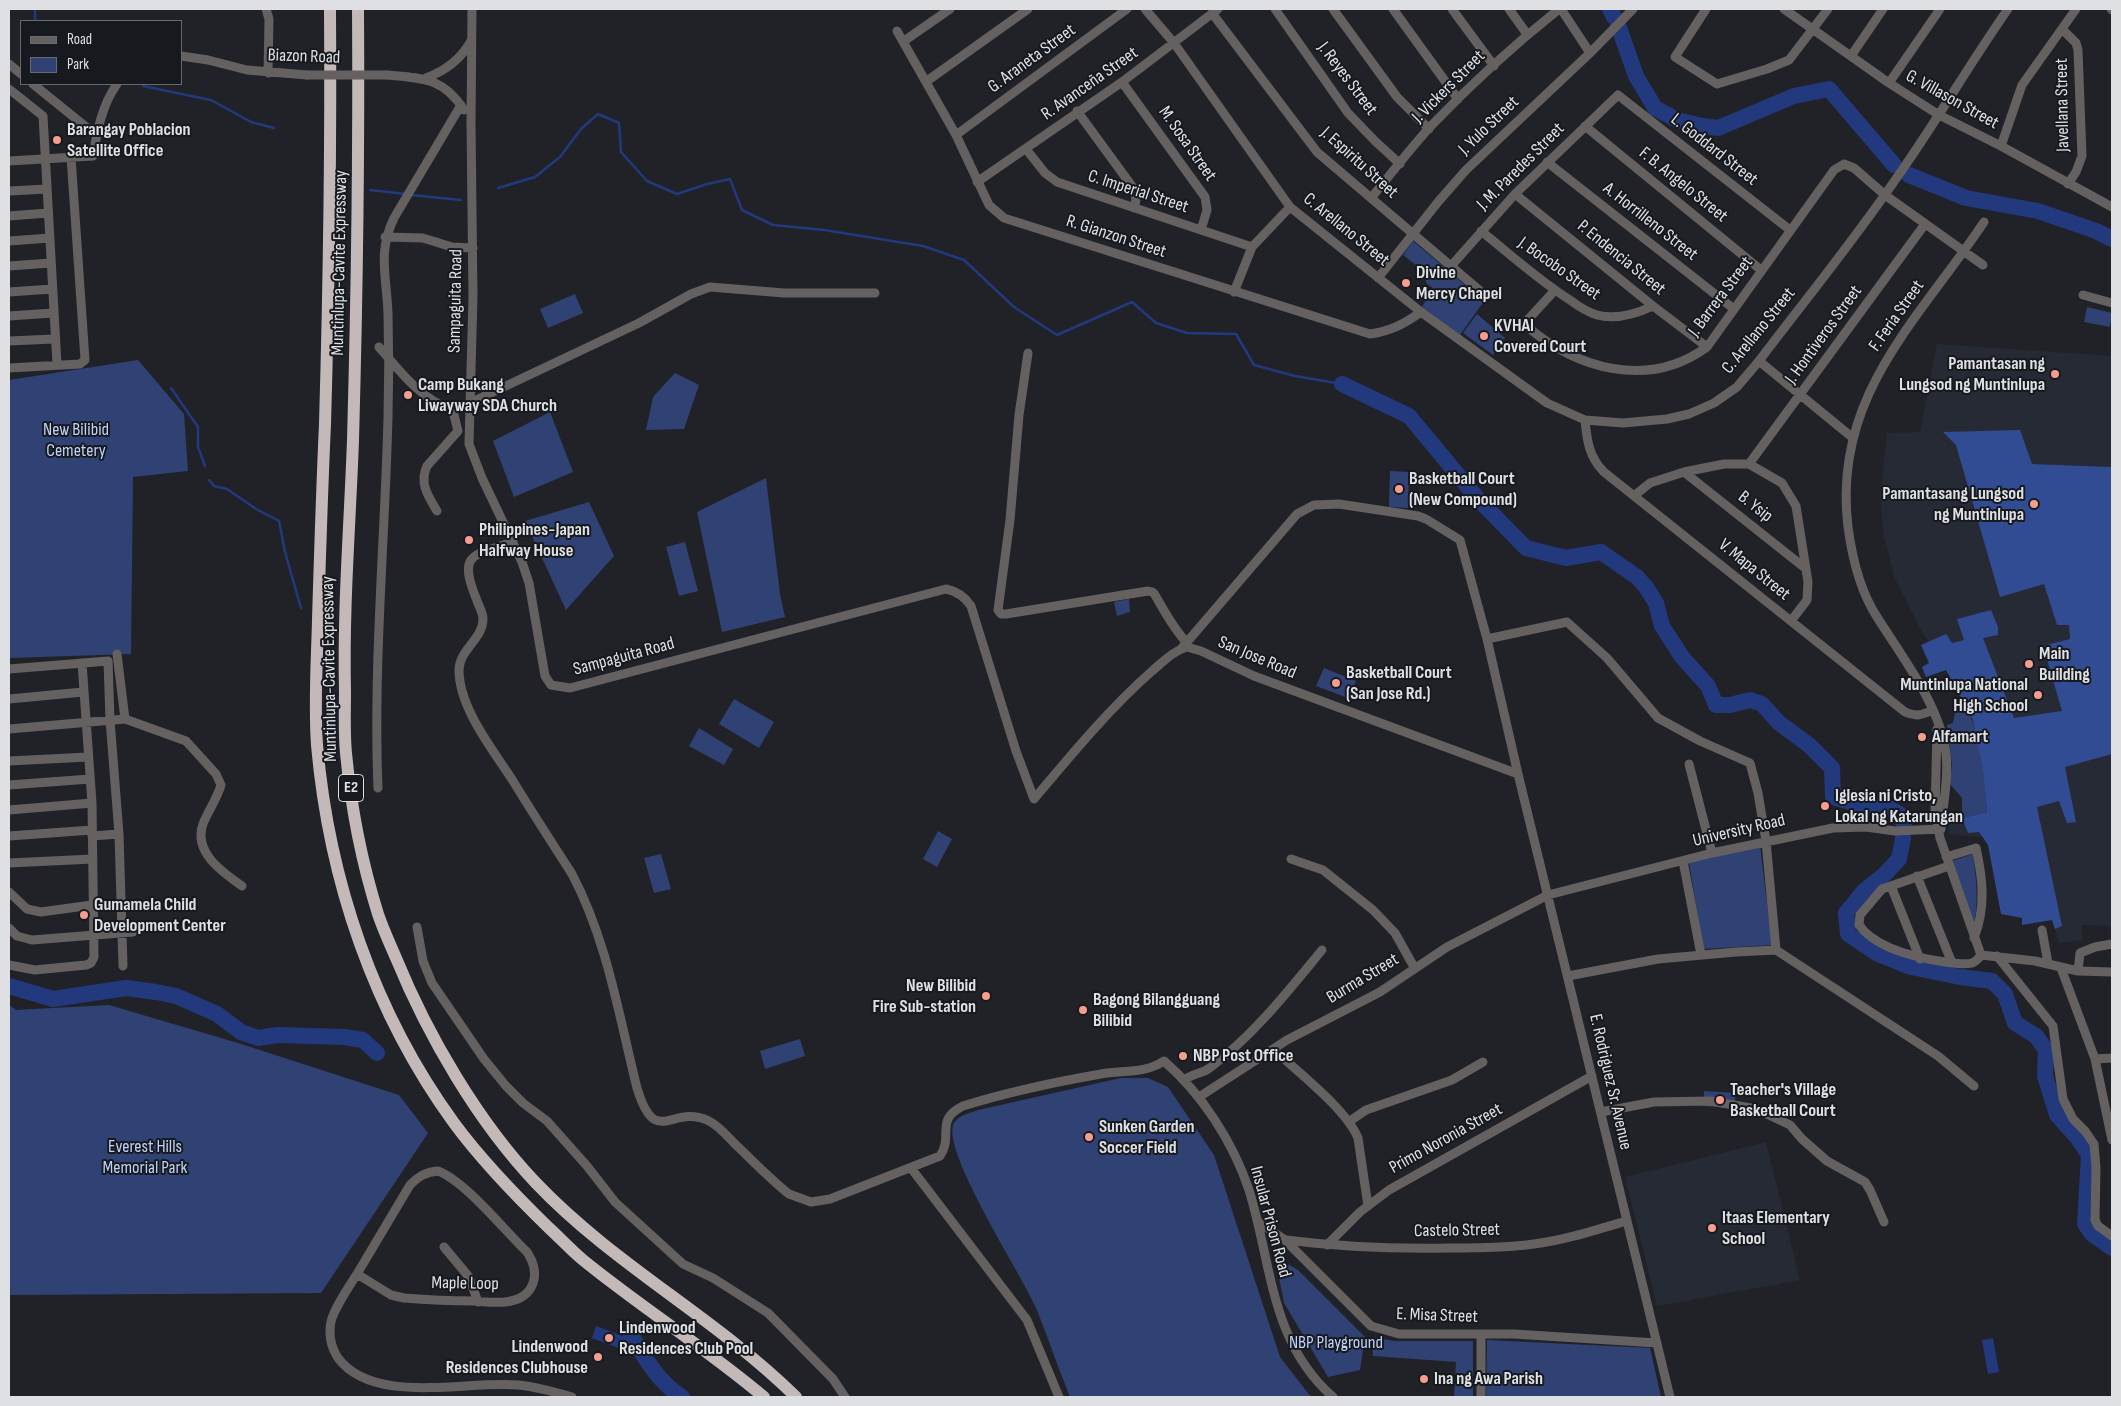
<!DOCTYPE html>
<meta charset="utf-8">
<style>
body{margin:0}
#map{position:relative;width:2121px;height:1406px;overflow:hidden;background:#202228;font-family:"Sofia Sans Condensed",sans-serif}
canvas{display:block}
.frame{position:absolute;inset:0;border:10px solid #dfe0e4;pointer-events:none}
.legend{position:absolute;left:20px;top:20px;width:162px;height:65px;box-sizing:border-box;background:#16191e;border:1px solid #66696d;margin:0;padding:6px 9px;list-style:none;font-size:15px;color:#dfe0e4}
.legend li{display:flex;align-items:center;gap:10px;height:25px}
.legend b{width:25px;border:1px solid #66696d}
</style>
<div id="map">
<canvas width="2121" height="1406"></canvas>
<div class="frame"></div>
<ul class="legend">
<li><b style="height:6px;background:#656160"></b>Road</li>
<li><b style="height:14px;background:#2f4273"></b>Park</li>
</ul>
</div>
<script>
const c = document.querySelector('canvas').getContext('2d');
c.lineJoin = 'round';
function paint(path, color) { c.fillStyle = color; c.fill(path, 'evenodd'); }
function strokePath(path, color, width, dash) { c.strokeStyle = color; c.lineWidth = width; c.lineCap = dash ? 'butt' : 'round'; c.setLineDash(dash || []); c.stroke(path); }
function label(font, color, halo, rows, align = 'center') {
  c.font = font + ' "Sofia Sans Condensed",sans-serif'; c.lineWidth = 4; c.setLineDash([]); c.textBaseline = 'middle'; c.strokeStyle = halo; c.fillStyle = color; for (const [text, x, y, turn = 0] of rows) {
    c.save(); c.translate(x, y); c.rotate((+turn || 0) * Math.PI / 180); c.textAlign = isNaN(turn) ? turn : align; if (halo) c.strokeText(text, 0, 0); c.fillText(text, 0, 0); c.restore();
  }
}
paint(new Path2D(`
 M1937 344 2112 356V467L2032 464 2112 617V926L2081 925 2083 940 2059 943 2053 920 1993 838 1949 834 1948 822 1990 813 1974 713 1953 677 1922 632 1895 579 1884 537 1880 495 1887 433 1920 432Z
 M1766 1142 1800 1280 1657 1306 1625 1177Z`), '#252a35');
paint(new Path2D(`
 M1413 241 1484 301 1460 335 1422 307 1433 288 1427 284 1422 270 1403 255Z
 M575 294 583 313 548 328 540 309Z
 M2087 307 2112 313 2110 327 2084 322Z
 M1477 314 1505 338 1493 355 1463 333Z
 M138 360 184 414 188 471 133 477 131 654 9 658V380Z
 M675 373 699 385 684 429 646 430 653 397Z
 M550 412 573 472 514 497 493 441Z
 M1390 471 1409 472 1408 508 1389 507Z
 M766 478 780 594 785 617 722 632 697 512Z
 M589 502 614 556 566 610 525 521Z
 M685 542 698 591 679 596 666 547Z
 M1129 599 1130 612 1117 616 1114 602Z
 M1324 668 1356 681 1348 698 1316 686Z
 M734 699 774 722 759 748 719 724Z
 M1966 707C1983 738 1984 778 1987 812L1962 818V798L1950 784 1952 765 1947 725 1953 723 1955 712Z
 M699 728 733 749 724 765 689 746Z
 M938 831 952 839 937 867 923 859Z
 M1760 845 1772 945 1703 949 1689 862Z
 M661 854 671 889 654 893 644 858Z
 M1973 854C1976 878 1979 900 1974 924L1952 861Z
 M9 1005 16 1010 109 1005 238 1043 399 1095 428 1133 321 1293 9 1295Z
 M800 1039 805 1056 765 1069 760 1051Z
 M1121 1078H1148L1168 1087 1214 1155 1280 1357 1311 1397H1070C1058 1368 1048 1337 1036 1308 1021 1273 944 1156 953 1125 956 1116 970 1113 978 1110Z
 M1704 1091 1736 1093 1734 1108 1704 1106Z
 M1275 1257 1298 1270 1365 1337 1360 1370 1328 1377 1284 1303Z
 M1372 1337 1394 1341H1473V1397H1454L1456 1362 1373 1356Z
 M1487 1340 1650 1348 1661 1397H1486Z`), '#2f4273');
paint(new Path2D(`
 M2020 430 2032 464 2112 467V754L2065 767 2076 822 2067 823 2059 801 2037 807 2062 926 2055 929 2052 920 2022 925V918L2001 914 1988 845 1979 832 1968 833 1962 818 1987 812 1983 770 1973 720 1946 670 1926 677 1922 667 1929 663 1921 645 1946 634 1952 643 1964 640 1957 619 1991 610 1998 627V635L1983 638 2014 718 2062 711 2043 646 2070 639 2069 625H2057L2044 584 2000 597 1956 445 1943 432Z`), '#324c93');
paint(new Path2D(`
 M596 1326 625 1337 621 1349 592 1338Z
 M1993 1338 1999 1372 1988 1374 1982 1340Z`), '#22397e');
strokePath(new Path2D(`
 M35 9V21
 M143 86 211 100 251 122 274 128
 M498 188 535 177 560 157 581 129 598 114 619 123 621 152 647 181 677 194 707 184 730 179 742 210 773 225 824 230 923 246 964 260 1014 307 1057 335 1132 302 1156 323 1187 333 1236 334 1254 365 1295 376 1342 384
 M370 190 406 194
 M411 195 461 200
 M171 388 198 427V447L205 466
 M209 480 214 486 227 489 256 509 279 521 285 552 301 608`), '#22397e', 2.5);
strokePath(new Path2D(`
 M1610 9 1614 17
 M1618 25 1636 76 1655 108 1677 120 1702 126 1718 128 1794 96 1829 89 1894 165
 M1909 175 1966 198 2038 211 2096 231 2112 239
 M1342 384 1409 416 1477 498 1526 548 1566 558 1601 552 1637 577 1646 587 1656 603 1662 626 1682 657 1708 686 1716 705H1730L1750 700 1762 704 1779 723 1809 745 1832 768 1833 797 1861 805 1885 806 1901 815 1904 826
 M1903 838 1899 859 1884 875 1864 891 1846 913 1848 934 1876 953 1911 967 1960 977 1992 981 2005 994 2015 1023 2036 1036 2046 1050 2045 1076 2057 1115 2077 1137 2089 1155 2085 1224 2092 1234 2112 1248
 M9 986 53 999 126 988 156 992 176 996 217 1014 241 1032 258 1038 277 1035 344 1037 363 1040 377 1053
 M631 1335C645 1358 658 1382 682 1397`), '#22397e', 16);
strokePath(new Path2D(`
 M266 9 269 19 268 73
 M472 9 471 123 473 297 469 444 482 478 522 562 529 583 545 676 551 685 570 688 946 589C956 591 965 597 971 606L1016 751 1034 799C1071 755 1108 710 1152 671 1163 662 1173 651 1187 647L1201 651 1254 676 1518 774
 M1145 9 1174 43 1290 207 1421 312 1547 403 1585 420 1623 423 1667 419 1689 414 1714 403 1737 387 1759 361C1806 299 1856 238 1900 173 1938 119 1970 63 2008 9
 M1275 9 1348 113 1375 141 1400 164
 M1333 9 1397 97 1429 129
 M1393 9 1458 99
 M1452 9 1494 66
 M1509 9 1527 34
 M1561 9 1590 53
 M1706 9 1675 57 1717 84 1767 69 1789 60 1828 9
 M1784 9 1889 83 1939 115 2001 146 2112 207
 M2111 9 2112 10
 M1212 13 1317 152 1486 296
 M2062 29 2076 43 2078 50 2082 156 2076 172 2068 184
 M897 31 956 135 989 205 1004 218 1370 334C1391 331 1404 324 1421 312
 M904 41 950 9
 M181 56 208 60 247 70 307 75
 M1851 56 1883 9
 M9 64 21 74
 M387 75C421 78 443 77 464 110
 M426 78C445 71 461 59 471 41
 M927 81 1028 9
 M1122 82 1205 197 1207 210 1201 230
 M1889 83 1940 9
 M33 84 96 135
 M9 89 43 116 57 364
 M1077 111 1134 189 1136 200 1134 208
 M1585 126 1761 270
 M956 135 1127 9
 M2001 146 2022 85 2076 9
 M1026 149 1045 173 1057 182 1252 247
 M9 161 93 156C97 131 102 105 117 84
 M1547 162 1734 309
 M977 182 1122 82 1218 9
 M9 191 47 189
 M1515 194 1653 306 1707 347
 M1371 198C1391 174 1409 150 1430 127 1470 85 1514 45 1559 9
 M9 216 48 213
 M1481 231C1510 254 1538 280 1570 300 1578 306 1587 312 1597 315 1616 320 1636 314 1653 306
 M385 237 423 238 452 247 473 248
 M9 241 50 238
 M9 266 51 263
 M1451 266 1515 194 1618 95 1790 230
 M1378 278 1438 202 1466 170 1590 53 1633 9
 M1555 290 1524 324C1576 369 1648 390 1707 347L1834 170 1844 164 1854 168 1885 195 1983 265
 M9 292 52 289
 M1234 292 1252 247 1290 207
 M2083 295 2112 303
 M9 316 53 313
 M9 341 54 339
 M379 347C402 374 419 397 453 411L639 323 691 294 710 287 784 293H875
 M1028 353 1019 415 1010 520 998 610 1001 614H1006L1148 591C1152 592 1153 591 1155 595 1165 612 1173 628 1187 643
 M1759 361 1853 438
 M9 368 80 364 85 360 71 157
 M453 411 458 431
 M1585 420C1587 441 1589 457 1604 472L1905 712C1916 717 1922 715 1933 710
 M1749 464 1925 224
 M1684 472 1805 568
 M1635 495 1650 483 1684 472 1724 464H1749L1782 483 1796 506 1808 582 1807 600 1791 621
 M437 511C428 496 419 483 427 466L458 431
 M513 542C475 555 457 552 476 598 478 605 483 612 483 619 483 639 459 650 459 670 459 708 493 750 513 781 532 812 552 843 572 874 607 940 619 1016 637 1088 656 1150 671 1103 709 1121 719 1126 727 1136 735 1144 753 1161 770 1179 789 1194L811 1202 830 1199 940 1156C954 1136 934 1120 963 1106 1008 1092 1055 1082 1101 1074 1123 1070 1144 1074 1164 1061 1202 1094 1233 1142 1249 1190 1272 1264 1270 1342 1333 1397
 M1487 639 1567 622 1607 658 1658 718 1700 741 1750 763 1758 793 1766 841 1776 950
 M1181 649 1297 514 1314 505 1339 504 1418 516 1426 519 1460 540 1487 639 1518 774 1670 1397
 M117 654 125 719
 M9 669 108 661 110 720 119 834 123 966
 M9 699 83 692
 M9 729 125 719 186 741 216 774 221 785C217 799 208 811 203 824 193 852 222 872 242 886
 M1937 729 1935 812 1940 838 1981 955
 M9 761 88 757
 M1689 764 1712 853
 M9 785 90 779
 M378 788C373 665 385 540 388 417 389 383 389 349 388 314 387 278 377 253 394 218L461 105
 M9 810 92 803
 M9 836 92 830
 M92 836 119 834
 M1946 857 1976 848C1983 879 1986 908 1974 938
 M1291 859 1323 870 1373 910 1395 933 1414 967
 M1683 861 1701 955
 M9 863 93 859
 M1949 866 1882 889 1860 915 1859 925C1876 949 1918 958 1945 962 1953 963 1964 965 1972 963 1977 961 1979 958 1981 955
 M1917 876 1952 963
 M1891 886 1920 959
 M9 892 27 909 41 912 92 905
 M417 927 423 961 432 983 484 1059 506 1086 523 1103 547 1121 587 1166 615 1202 683 1264 713 1278 768 1313 833 1379 845 1397
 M9 928 17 936 32 940 133 932
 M2042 930 2048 963
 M1981 955 2035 961 2078 971 2112 972
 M1997 956 2053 1026 2063 1099 2073 1119 2085 1131 2094 1144 2096 1168 2095 1220 2098 1226 2112 1236
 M9 965 35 970 86 965 91 963 94 957 92 803 82 663
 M2061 968 2095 1059 2112 1140
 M2078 971 2080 953 2095 947 2112 944
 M1568 976 1658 959 1736 952 1776 950 1938 1056 1974 1086
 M1273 1049C1297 1071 1346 1109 1358 1138L1368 1206
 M2095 1059 2112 1058
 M1184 1080C1195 1072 1201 1075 1211 1067 1254 1035 1288 991 1322 950
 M1199 1097 1287 1040 1380 992 1447 947 1548 895 1712 853 1833 828 1866 827 1895 831 1941 829C1943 802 1950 774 1945 747 1937 702 1901 655 1877 617 1860 591 1852 557 1848 527 1832 396 1918 321 1984 222
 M1601 1112 1654 1102 1710 1101 1751 1108 1769 1115 1790 1125 1802 1139 1827 1161 1865 1182 1870 1190 1884 1222
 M1350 1121 1366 1110 1452 1080 1483 1062
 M911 1168 1027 1320 1059 1397
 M438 1171C465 1181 504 1230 527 1252 542 1275 534 1299 505 1302 495 1303 484 1302 474 1301 451 1301 428 1300 404 1298L391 1295 357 1274 410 1185C419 1176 426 1172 438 1171Z
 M1257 1221 1285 1240 1371 1326 1399 1334H1514L1657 1343
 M1286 1240C1341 1247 1394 1249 1450 1248 1478 1248 1506 1248 1534 1244 1565 1240 1596 1230 1626 1221
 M1327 1245 1360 1212 1389 1190 1592 1076
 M444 1247 469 1277 478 1302
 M357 1274C348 1288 338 1302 332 1318 328 1331 330 1346 338 1358 374 1406 466 1380 519 1385 537 1387 555 1392 572 1397
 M1481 1397V1335`), '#656160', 9);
strokePath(new Path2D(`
 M330 9C331 147 329 285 325 424 322 489 320 554 318 620 317 661 314 704 317 745 329 881 374 1013 454 1123 482 1161 515 1195 549 1228 560 1238 571 1250 583 1260 642 1308 706 1348 764 1397
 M358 9C359 153 357 296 353 440 350 524 343 607 345 691 345 711 344 733 346 753 351 807 362 863 378 914 383 929 390 944 396 958 428 1036 478 1122 536 1183 614 1265 716 1318 796 1397`), '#c3b9b8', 12);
strokePath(new Path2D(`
 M307 75H387`), '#656160', 9);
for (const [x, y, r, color] of [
 [57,140,5,"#f59d8f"],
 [1406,283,5,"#f59d8f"],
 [1484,336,5,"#f59d8f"],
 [2055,374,5,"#f59d8f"],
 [408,395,5,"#f59d8f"],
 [1399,489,5,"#f59d8f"],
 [2034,504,5,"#f59d8f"],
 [469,540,5,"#f59d8f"],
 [2029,664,5,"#f59d8f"],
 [1336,683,5,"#f59d8f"],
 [2038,695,5,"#f59d8f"],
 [1922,737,5,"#f59d8f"],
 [1825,806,5,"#f59d8f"],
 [84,915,5,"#f59d8f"],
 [986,996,5,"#f59d8f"],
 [1083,1010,5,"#f59d8f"],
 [1183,1056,5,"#f59d8f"],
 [1720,1100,5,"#f59d8f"],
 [1089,1137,5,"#f59d8f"],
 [1712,1228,5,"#f59d8f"],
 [609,1338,5,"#f59d8f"],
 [598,1357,5,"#f59d8f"],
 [1424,1379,5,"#f59d8f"]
]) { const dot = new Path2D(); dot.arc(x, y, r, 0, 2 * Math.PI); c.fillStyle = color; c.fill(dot); strokePath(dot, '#16191e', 2); }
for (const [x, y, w] of [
 [351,788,25]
]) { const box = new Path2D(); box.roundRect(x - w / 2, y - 13.5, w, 27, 4); c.fillStyle = '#16191e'; c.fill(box); strokePath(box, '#dfe0e4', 1); }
label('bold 16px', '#dfe0e4', null, [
 ["E2",351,788]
]);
label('18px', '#dfe0e4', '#16191e', [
 ["Biazon Road",304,57,2],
 ["G. Araneta Street",1032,59,-36],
 ["J. Reyes Street",1347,79,53],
 ["R. Avanceña Street",1090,84,-35],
 ["J. Vickers Street",1449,87,-45],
 ["G. Villason Street",1952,100,29],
 ["Javellana Street",2063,105,-91],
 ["J. Yulo Street",1489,126,-44],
 ["M. Sosa Street",1187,144,55],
 ["L. Goddard Street",1714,150,38],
 ["J. Espiritu Street",1359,163,42],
 ["J. M. Paredes Street",1521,167,-45],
 ["F. B. Angelo Street",1683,185,39],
 ["C. Imperial Street",1138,192,18],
 ["A. Horrilleno Street",1650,222,38],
 ["C. Arellano Street",1346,230,39],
 ["R. Gianzon Street",1116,237,18],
 ["P. Endencia Street",1621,258,39],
 ["Muntinlupa-Cavite Expressway",340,263,-89],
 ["J. Bocobo Street",1559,269,35],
 ["J. Barrera Street",1721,297,-53],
 ["Sampaguita Road",456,301,-89],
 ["F. Feria Street",1897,316,-55],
 ["C. Arellano Street",1759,331,-51],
 ["J. Hontiveros Street",1824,335,-54],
 ["B. Ysip",1755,507,38],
 ["V. Mapa Street",1754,570,39],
 ["Sampaguita Road",624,657,-15],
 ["San Jose Road",1257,658,23],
 ["Muntinlupa-Cavite Expressway",330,669,-91],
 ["University Road",1739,831,-13],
 ["Burma Street",1363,979,-31],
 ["E. Rodriguez Sr. Avenue",1610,1082,77],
 ["Primo Noronia Street",1446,1139,-29],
 ["Insular Prison Road",1270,1222,75],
 ["Castelo Street",1457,1231,-1],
 ["Maple Loop",465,1284,1],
 ["E. Misa Street",1437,1316,2]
]);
label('bold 18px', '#dfe0e4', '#16191e', [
 ["Barangay Poblacion",67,130],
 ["Satellite Office",67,151],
 ["Divine",1416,273],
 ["Mercy Chapel",1416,294],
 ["KVHAI",1494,326],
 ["Covered Court",1494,347],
 ["Pamantasan ng",2045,364,"right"],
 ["Lungsod ng Muntinlupa",2045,385,"right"],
 ["Camp Bukang",418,385],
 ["Liwayway SDA Church",418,406],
 ["Basketball Court",1409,479],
 ["(New Compound)",1409,500],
 ["Pamantasang Lungsod",2024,494,"right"],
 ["ng Muntinlupa",2024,515,"right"],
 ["Philippines-Japan",479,530],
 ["Halfway House",479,551],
 ["Main",2039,654],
 ["Building",2039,675],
 ["Basketball Court",1346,673],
 ["(San Jose Rd.)",1346,694],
 ["Muntinlupa National",2028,685,"right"],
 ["High School",2028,706,"right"],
 ["Alfamart",1932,737],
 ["Iglesia ni Cristo,",1835,796],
 ["Lokal ng Katarungan",1835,817],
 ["Gumamela Child",94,905],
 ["Development Center",94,926],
 ["New Bilibid",976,986,"right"],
 ["Fire Sub-station",976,1007,"right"],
 ["Bagong Bilangguang",1093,1000],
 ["Bilibid",1093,1021],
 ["NBP Post Office",1193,1056],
 ["Teacher's Village",1730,1090],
 ["Basketball Court",1730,1111],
 ["Sunken Garden",1099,1127],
 ["Soccer Field",1099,1148],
 ["Itaas Elementary",1722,1218],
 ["School",1722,1239],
 ["Lindenwood",619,1328],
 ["Residences Club Pool",619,1349],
 ["Lindenwood",588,1347,"right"],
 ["Residences Clubhouse",588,1368,"right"],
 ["Ina ng Awa Parish",1434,1379]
], 'left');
label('18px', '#c0d2fa', '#16191e', [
 ["New Bilibid",76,430],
 ["Cemetery",76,451],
 ["Everest Hills",145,1147],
 ["Memorial Park",145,1168],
 ["NBP Playground",1336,1343]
]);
</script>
